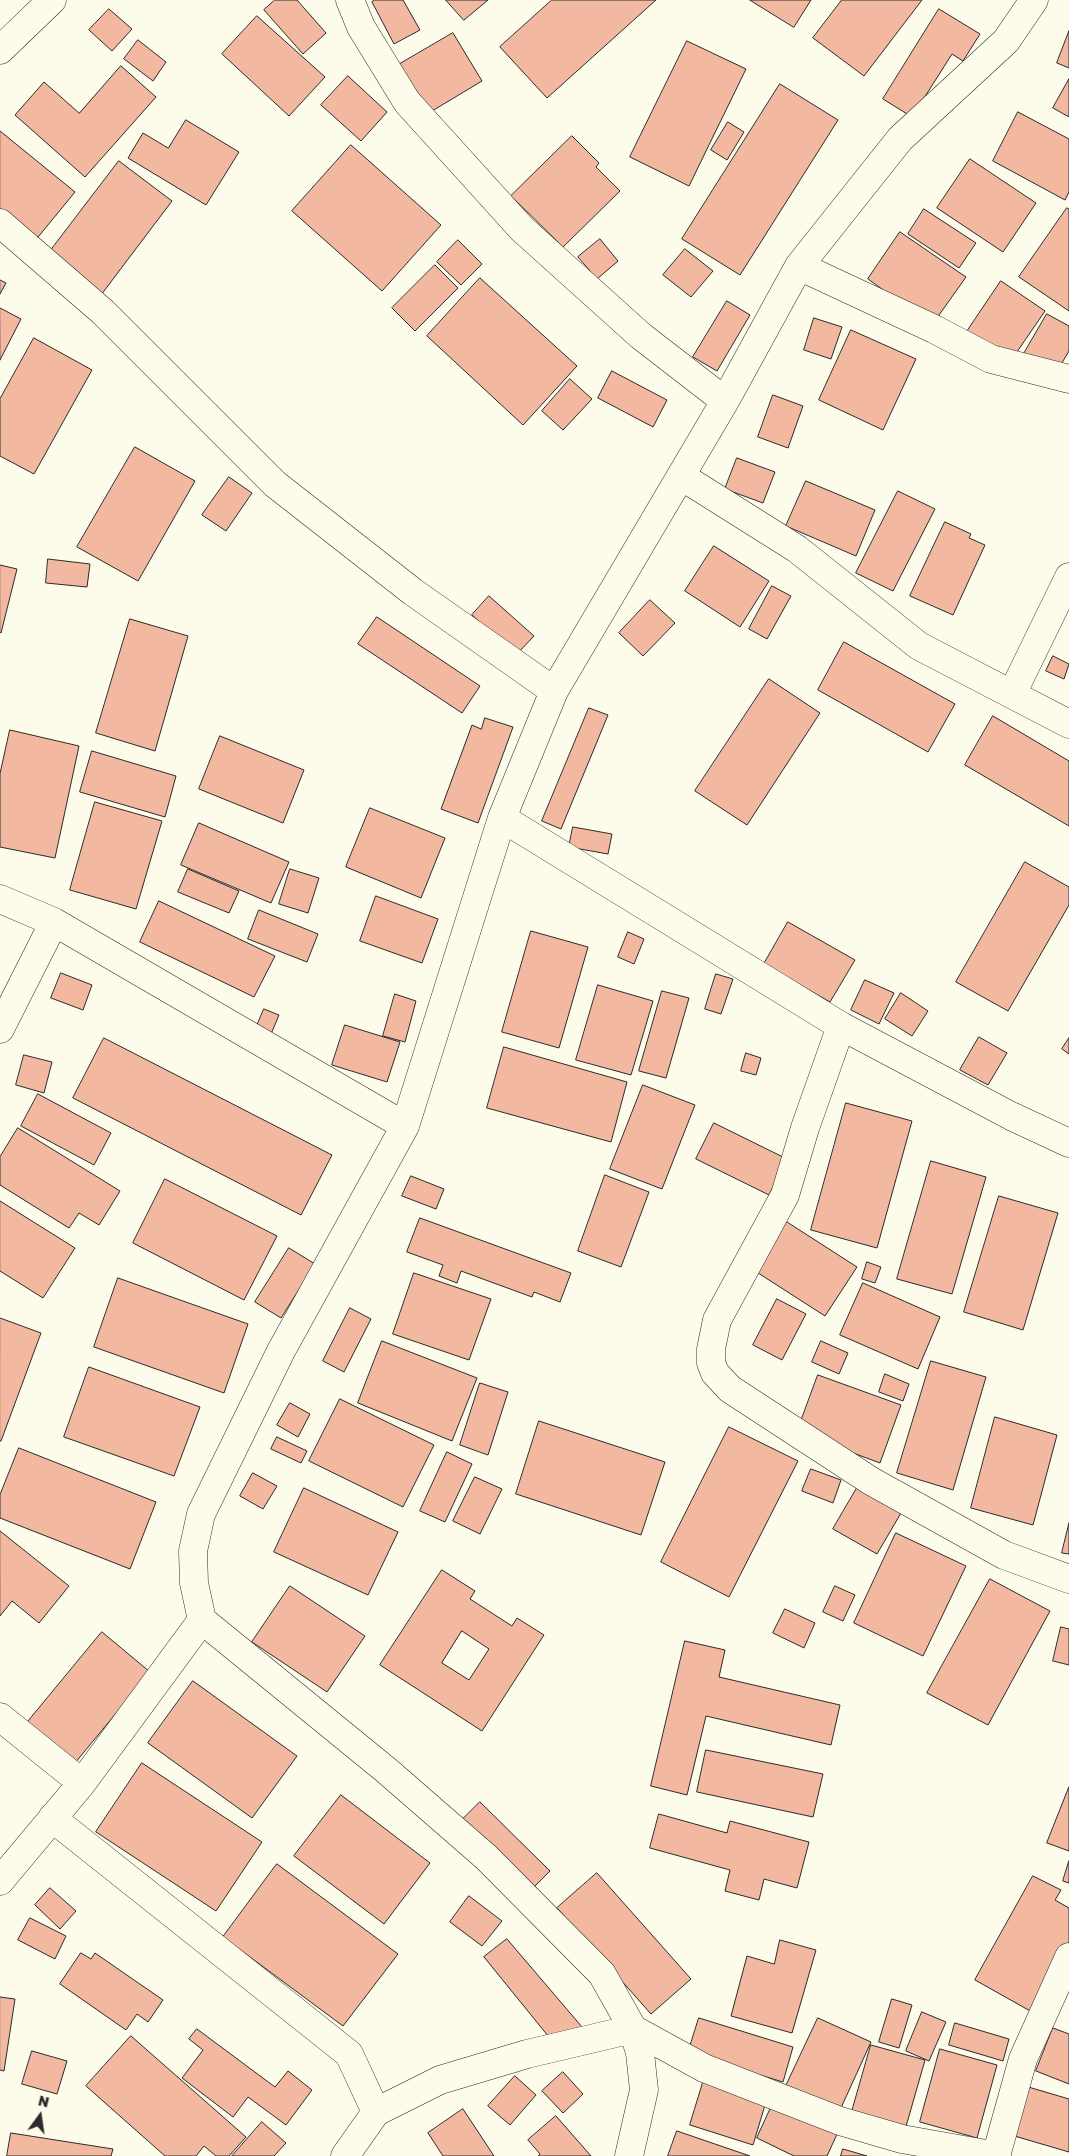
<!DOCTYPE html>
<style>
body{margin:0}
#map{position:relative;width:1069px;height:2156px;overflow:hidden;background:#fdfbea;font-family:"Golos Text",sans-serif}
canvas{display:block}
.north{position:absolute;left:15px;top:2091px;width:50px;height:50px;-webkit-text-stroke:4px #fdfbea;paint-order:stroke;rotate:14deg;font-size:14px;font-weight:700;line-height:20px;text-align:center;color:#2b2b2b}
.north::after{content:'';display:block;margin:auto;width:18px;height:22px;background:#2b2b2b;clip-path:polygon(50% 0,100% 100%,50% 72%,0 100%)}
</style>
<div id="map">
<canvas width="1069" height="2156"></canvas>
<div class="north">N</div>
</div>
<script>
const c = document.querySelector('canvas').getContext('2d');
c.lineJoin = 'round';
function paint(path, color) { c.fillStyle = color; c.fill(path, 'evenodd'); }
function strokePath(path, color, width, dash) { c.strokeStyle = color; c.lineWidth = width; c.lineCap = dash ? 'butt' : 'round'; c.setLineDash(dash || []); c.stroke(path); }
const building = new Path2D(`
 M275 0H297L326 33 303 54 264 10Z
 M375 0H403L420 30 394 44 372 2Z
 M446 0H488L464 20Z
 M552 0H656L547 98 500 47Z
 M750 0H811L794 27Z
 M842 0H922L864 76 813 38Z
 M109 9 132 29 112 51 89 30Z
 M939 9 980 34 963 61 952 54 912 117 883 99Z
 M257 16 325 77 289 116 222 54Z
 M1069 31V68L1057 63Z
 M453 33 482 81 422 117 393 68Z
 M138 40 166 62 153 81 124 59Z
 M687 41 746 69 689 186 630 157Z
 M121 66 156 97 85 177 15 115 44 82 79 113Z
 M348 76 387 112 361 141 321 105Z
 M1069 79V117L1053 108Z
 M780 84 838 120 740 275 682 239Z
 M1018 112 1069 139V192L1065 200 993 161Z
 M186 120 239 152 206 205 128 158 143 133 168 148Z
 M728 122 744 132 727 160 711 150Z
 M0 131 75 192 34 242 0 214Z
 M572 136 599 163 596 167 620 191 563 247 511 196Z
 M351 145 441 225 382 291 292 211Z
 M970 159 1036 203 1003 252 937 208Z
 M119 161 172 201 101 295 48 254Z
 M1067 208 1069 209V311L1019 277Z
 M924 209 976 243 959 268 908 234Z
 M900 232 966 277 932 325 868 279Z
 M600 239 618 261 597 279 578 257Z
 M458 240 482 264 461 285 437 262Z
 M685 249 713 271 691 297 663 275Z
 M435 265 458 288 415 331 392 308Z
 M480 278 577 366 523 425 427 336Z
 M0 280 6 283 0 294Z
 M1001 281 1045 311 1008 365 964 336Z
 M727 301 750 315 717 371 693 357Z
 M0 308 21 319 0 360Z
 M1047 314 1069 326V351L1054 376 1022 357Z
 M814 318 842 327 831 359 804 350Z
 M851 330 916 359 883 430 819 400Z
 M34 338 92 370 34 474 0 456V399Z
 M612 371 667 400 653 427 598 398Z
 M570 379 592 399 563 430 542 411Z
 M773 395 803 406 788 448 758 437Z
 M135 447 195 481 138 581 77 547Z
 M737 458 775 472 763 503 725 489Z
 M229 477 252 493 226 531 202 515Z
 M806 481 875 510 856 556 786 526Z
 M898 491 935 509 893 591 856 573Z
 M945 522 971 534 969 538 985 545 953 615 910 596Z
 M714 546 769 581 740 627 685 591Z
 M48 559 90 564 87 587 46 583Z
 M0 565 17 569 1 633 0 632Z
 M772 586 791 596 767 639 749 629Z
 M489 596 534 636 516 655 472 615Z
 M650 600 675 623 643 656 619 633Z
 M377 617 480 686 462 713 358 644Z
 M130 619 188 636 155 751 96 733Z
 M844 642 955 704 928 752 818 690Z
 M1053 656 1069 664 1064 679 1046 671Z
 M769 679 820 713 747 825 695 791Z
 M589 708 608 715 561 829 542 821Z
 M993 716 1069 761V826L965 765Z
 M485 718 513 727 478 823 441 809 472 725 481 729Z
 M10 730 79 746 55 858 0 847V774Z
 M220 736 304 770 283 823 199 789Z
 M92 751 176 776 165 817 80 792Z
 M95 802 162 821 136 909 70 890Z
 M370 808 445 838 421 898 346 867Z
 M199 823 289 862 271 903 181 865Z
 M573 827 612 834 608 854 569 847Z
 M1025 862 1069 887V905L1008 1011 956 982Z
 M188 869 239 891 229 913 178 892Z
 M290 869 319 878 308 913 279 904Z
 M376 896 438 919 422 963 360 941Z
 M159 901 275 956 254 997 140 942Z
 M259 910 318 934 307 962 248 939Z
 M788 922 855 960 830 1002 764 964Z
 M531 931 588 947 559 1048 502 1032Z
 M628 932 644 939 634 964 618 957Z
 M61 973 92 985 83 1010 51 998Z
 M716 974 733 979 721 1014 705 1009Z
 M865 980 894 993 879 1024 851 1010Z
 M598 985 653 1001 631 1075 576 1060Z
 M662 991 689 998 666 1078 639 1071Z
 M901 993 928 1011 912 1036 885 1019Z
 M395 994 416 1001 405 1042 383 1036Z
 M264 1009 279 1015 271 1034 256 1028Z
 M345 1025 400 1042 387 1082 332 1065Z
 M979 1037 1007 1053 988 1085 960 1070Z
 M104 1038 332 1155 301 1215 73 1098Z
 M1069 1038V1054L1062 1049Z
 M504 1047 627 1082 611 1142 487 1108Z
 M746 1053 761 1058 756 1075 741 1071Z
 M24 1055 52 1062 44 1093 16 1085Z
 M643 1085 695 1105 662 1189 610 1169Z
 M38 1094 111 1133 94 1165 21 1126Z
 M846 1103 912 1121 877 1248 811 1230Z
 M714 1123 787 1159 769 1195 696 1159Z
 M18 1128 120 1191 99 1225 79 1213 69 1228 0 1185V1157Z
 M931 1161 986 1177 952 1294 897 1279Z
 M605 1175 649 1192 621 1267 578 1251Z
 M411 1176 444 1189 436 1209 402 1196Z
 M165 1179 277 1236 244 1300 133 1243Z
 M999 1196 1058 1213 1023 1330 964 1312Z
 M0 1201 75 1248 43 1298 0 1271Z
 M420 1218 571 1273 560 1302 534 1292 532 1297 461 1271 457 1283 439 1276 443 1265 407 1252Z
 M787 1222 857 1267 825 1316 755 1271Z
 M289 1248 315 1264 281 1318 255 1302Z
 M867 1262 881 1267 875 1283 862 1279Z
 M414 1273 491 1299 469 1360 393 1334Z
 M118 1278 248 1324 224 1393 94 1347Z
 M863 1283 940 1317 918 1369 840 1335Z
 M777 1299 806 1314 782 1360 753 1345Z
 M350 1308 371 1319 344 1372 323 1361Z
 M0 1318 41 1333 1 1441H0Z
 M382 1341 477 1378 452 1441 358 1403Z
 M821 1341 848 1353 839 1374 812 1362Z
 M931 1361 986 1377 953 1490 897 1473Z
 M89 1367 200 1407 174 1476 64 1437Z
 M885 1374 909 1384 903 1401 879 1392Z
 M818 1375 901 1405 880 1463 797 1432Z
 M480 1383 508 1392 488 1455 460 1445Z
 M340 1399 434 1445 403 1507 309 1461Z
 M290 1403 310 1414 298 1437 277 1425Z
 M995 1417 1057 1435 1033 1525 971 1508Z
 M539 1421 665 1462 641 1535 516 1494Z
 M729 1427 798 1461 729 1597 661 1562Z
 M277 1437 307 1451 301 1463 271 1449Z
 M19 1448 156 1502 130 1569 0 1518V1495Z
 M447 1452 472 1464 445 1522 420 1511Z
 M811 1469 841 1480 833 1503 802 1491Z
 M253 1473 277 1486 263 1509 240 1496Z
 M475 1477 502 1489 480 1534 453 1521Z
 M304 1488 398 1532 368 1595 274 1552Z
 M857 1488 901 1513 877 1554 833 1529Z
 M1069 1523V1554L1062 1553Z
 M0 1531 69 1586 39 1623 12 1601 0 1616Z
 M896 1533 966 1566 923 1656 854 1623Z
 M442 1570 475 1591 470 1599 512 1626 517 1618 544 1635 482 1731 380 1665ZM462 1631 489 1649 469 1680 442 1663Z
 M990 1579 1050 1611 988 1725 927 1693Z
 M290 1586 365 1636 327 1692 252 1642Z
 M835 1586 855 1595 843 1621 823 1612Z
 M785 1609 815 1623 804 1648 773 1633Z
 M1061 1627 1069 1629V1665L1053 1661Z
 M102 1632 150 1672 75 1763 26 1724Z
 M685 1641 725 1650 719 1677 840 1705 831 1745 706 1716 687 1795 651 1786Z
 M193 1681 297 1756 252 1818 148 1743Z
 M706 1750 823 1774 813 1817 697 1792Z
 M142 1763 262 1842 216 1911 96 1832Z
 M1069 1787V1851L1047 1843Z
 M341 1795 430 1863 384 1924 294 1856Z
 M480 1802 550 1871 532 1889 462 1820Z
 M659 1814 727 1833 730 1821 809 1842 797 1888 764 1879 759 1900 725 1891 730 1870 650 1848Z
 M1069 1861V1883L1063 1881Z
 M277 1864 398 1954 343 2026 223 1937Z
 M597 1873 691 1979 651 2014 557 1908Z
 M1033 1876 1061 1890 1055 1900 1069 1908V1947L1032 2012 975 1980Z
 M50 1888 76 1911 60 1929 35 1905Z
 M469 1896 502 1921 482 1946 450 1922Z
 M30 1918 66 1936 55 1959 18 1940Z
 M507 1939 582 2027 557 2047 484 1957Z
 M780 1940 816 1950 792 2033 731 2016 747 1956 774 1964Z
 M81 1953 91 1959 95 1953 163 2000 148 2022 137 2014 126 2030 60 1984Z
 M0 1997 15 1999 4 2071 0 2070Z
 M892 1999 912 2005 899 2048 879 2042Z
 M922 2012 946 2022 929 2061 906 2051Z
 M699 2018 793 2047 783 2082 688 2053Z
 M818 2018 871 2042 840 2110 786 2086Z
 M955 2023 1009 2039 1003 2061 949 2045Z
 M1053 2028 1069 2034V2084L1036 2071Z
 M197 2029 275 2087 288 2071 312 2090 286 2125 248 2097 233 2117 182 2078 203 2050 189 2039Z
 M131 2036 246 2137 229 2156H216L204 2146 196 2156H165L86 2086Z
 M871 2045 925 2060 905 2130 851 2115Z
 M940 2049 997 2065 977 2138 920 2122Z
 M32 2051 67 2061 57 2094 22 2084Z
 M563 2072 583 2094 563 2113 542 2091Z
 M515 2076 536 2095 510 2125 488 2106Z
 M705 2076 768 2095 753 2145 690 2125Z
 M1025 2086 1069 2099V2152L1011 2135Z
 M774 2101 838 2132 827 2156H794L757 2138Z
 M463 2109 494 2156H443L428 2133Z
 M556 2116 591 2156H538L540 2154 528 2140Z
 M262 2122 286 2143 274 2156H232Z
 M677 2131 750 2156H668Z
 M11 2133 113 2149 111 2156H7Z
 M843 2149 867 2156H841Z`);
paint(building, '#f2b8a0');
strokePath(building, '#2b2b2b', 1);
const minor = new Path2D(`
 M350 0 361 27 407 102 522 229 641 336 725 401
 M0 50 52 0
 M0 223 103 312 275 484 413 592 554 691
 M799 266 934 329 991 359 1069 379
 M681 476 797 549 919 646 1069 724
 M1012 694 1069 577
 M502 818 841 1026 1011 1116 1069 1143
 M0 899 54 922 405 1126
 M841 1026 805 1128 785 1195 717 1320 711 1349V1363L715 1373 730 1389 871 1481 1004 1555 1069 1579
 M0 1029 54 922
 M202 1620 386 1770 486 1857 602 1974 633 2029 640 2053 644 2090 629 2156
 M0 1717 82 1783
 M52 1818 349 2054 376 2112
 M0 1881 82 1783 202 1620 194 1583 193 1551 201 1514 281 1351 405 1126 502 818 554 691 725 401 799 266 900 139 1006 41 1034 0
 M345 2156 376 2112 440 2080 527 2054 633 2029 704 2068 840 2121 902 2139 997 2156
 M996 2156 1023 2059 1069 1957`);
strokePath(minor, '#2b2b2b', 29);
strokePath(minor, '#fdfbea', 28);
</script>
